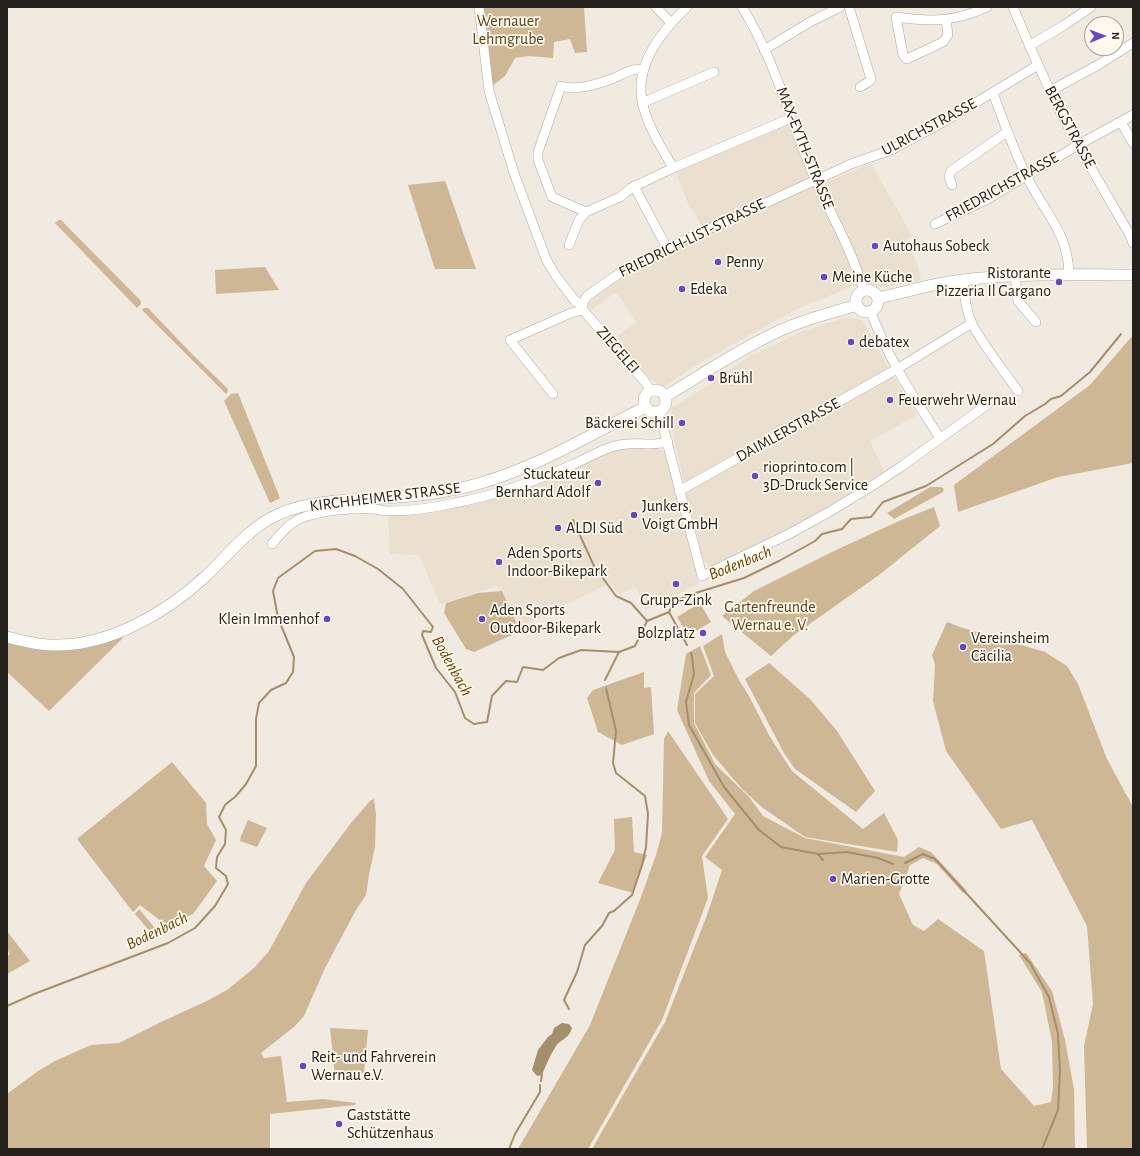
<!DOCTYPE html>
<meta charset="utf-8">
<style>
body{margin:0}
#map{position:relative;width:1140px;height:1156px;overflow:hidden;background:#f1eae0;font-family:"Alegreya Sans",sans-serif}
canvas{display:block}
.frame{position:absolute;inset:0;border:8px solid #24211d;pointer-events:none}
.north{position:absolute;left:1084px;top:16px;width:40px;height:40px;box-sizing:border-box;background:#fff8ed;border:1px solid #a7a29a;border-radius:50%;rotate:89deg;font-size:11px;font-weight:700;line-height:16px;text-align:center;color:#24211d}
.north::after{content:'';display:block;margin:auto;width:14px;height:18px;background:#6449c2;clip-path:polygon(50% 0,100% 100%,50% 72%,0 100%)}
</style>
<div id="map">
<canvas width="1140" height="1156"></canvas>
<div class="frame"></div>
<div class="north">N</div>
</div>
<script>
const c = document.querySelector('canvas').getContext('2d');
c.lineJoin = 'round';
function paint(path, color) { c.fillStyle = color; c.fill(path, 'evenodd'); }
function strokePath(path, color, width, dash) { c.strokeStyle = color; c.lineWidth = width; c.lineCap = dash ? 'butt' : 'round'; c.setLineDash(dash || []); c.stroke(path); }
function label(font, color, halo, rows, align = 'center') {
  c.font = font + ' "Alegreya Sans",sans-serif'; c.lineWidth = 3.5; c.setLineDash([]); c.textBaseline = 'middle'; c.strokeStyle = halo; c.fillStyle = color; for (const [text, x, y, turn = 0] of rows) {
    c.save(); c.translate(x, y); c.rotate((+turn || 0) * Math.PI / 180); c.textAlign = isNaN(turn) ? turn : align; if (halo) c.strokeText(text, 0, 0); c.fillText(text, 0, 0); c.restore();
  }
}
paint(new Path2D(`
 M787 122 815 187 871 163 912 236 906 240 918 266 921 280 885 287 874 286 871 282 853 286 797 309 703 361 665 386H661L649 378 615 338 637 322 616 292 591 310 587 306 598 294 611 284 639 266 705 235 695 213 689 206 676 172Z
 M844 318 861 319 867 328 888 367 917 415 870 441 885 473 812 518 713 566H709L703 560 687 496 671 424V408L709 385 731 368 752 355 803 331Z
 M648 445 665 451 699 584 645 610 636 587 619 594 610 583 520 627 497 586 440 604 419 555 390 554 388 513 460 504 624 446Z`), '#ebe0cf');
paint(new Path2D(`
 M480 7H584L587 52 575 53 570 39 554 42 553 58 529 56 515 58 505 76 492 86Z
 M445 181 476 269H435L408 185Z
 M59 220H61L141 301V304L137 308 55 223Z
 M265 267 279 290 216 294 215 270Z
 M144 308H148L190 352 227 388 228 391 226 394 142 310Z
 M1133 335V463L1058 477 958 512 954 485 1090 385Z
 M238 393 280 498 270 503 224 401 231 394Z
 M930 487H941L944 489 943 492 894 519 887 513Z
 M934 507 940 526 879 575 794 635 771 656 722 616 754 591 834 551 899 521Z
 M502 591 518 626 512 635 474 652 466 649 444 613 446 603 478 593Z
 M700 603 711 622 688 636 677 617Z
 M947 622 960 627 1045 652 1067 666 1078 684 1107 759 1133 807V1149H1087L1084 1046 1093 1004 1087 926 1032 820 1001 829 946 751 933 701 935 665 932 655Z
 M722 634 725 652 739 680 749 696 770 737 792 771 863 829 884 813 898 840 897 852 805 837 763 808 743 790 713 755 695 723V694L714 676 703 646Z
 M122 636 123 638 49 711 7 672V641L29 646Z
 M700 646 711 675 694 693V723L715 764 749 797 763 816 805 838 904 857 919 847 931 852 967 891 963 893 937 864 923 858 910 865 899 894 913 925 924 931 938 919 984 951 1001 1069 1034 1106 1051 1102 1053 1087 1052 1042 1042 992 1019 955 1026 953 1052 991 1065 1040 1074 1089 1075 1149H592L665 1022 707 915 722 870 705 857 735 814 709 781 677 710 686 654Z
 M769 663 810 699 837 731 875 791 856 812 795 769 784 753 745 679Z
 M644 672V688L651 687 654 734 622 745 598 732 587 698 593 690Z
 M668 731 728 819 702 856 708 898 662 1020 588 1149H518L590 1025 641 897 656 855 662 833 664 739Z
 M172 762 206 803 207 824 216 840 204 866 217 881 193 914 166 925 140 905 133 912 77 839Z
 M374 799 376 814 375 847 369 875 366 895 356 910 325 968 304 1016 295 1026 261 1053 264 1058 281 1056 287 1102 323 1099 356 1103 355 1105 270 1114V1149H7V1094L38 1071 55 1061 91 1045 119 1043 161 1022 209 1000 227 990 254 968 269 951 306 883 351 823 370 801Z
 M632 817 634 852 647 855 633 893 598 883 615 850 614 819Z
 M248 820 267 828 257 847 240 841 241 836Z
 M139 909 159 933 153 935 135 914Z
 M7 931 30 961 7 974V957L10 954 7 949Z
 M330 1028 368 1030 364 1073 335 1076Z`), '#ceb795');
paint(new Path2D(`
 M562 1023 569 1024 572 1028C568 1040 562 1038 556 1046 550 1055 546 1065 542 1075L537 1076 532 1070 538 1050 548 1037 552 1034 554 1028Z`), '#a58f6b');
strokePath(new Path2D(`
 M573 520 594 566 616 596 631 603 647 621
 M669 612 687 645
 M691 653 692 657 694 674 686 702 689 725 724 787 759 830 781 847 818 854 847 852 878 858 893 864
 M605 680 619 652
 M818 854 823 860
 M905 863 923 854 935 859 1030 963 1049 997 1058 1034 1060 1071 1058 1110 1042 1149
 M7 1006 34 994 168 943 195 928 215 906 228 884 226 876 216 868 217 857 225 844 226 830 219 817 225 805 236 796 246 784 256 766V719L259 703 271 690 286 683 293 672 294 657 278 618 273 591 278 578 315 551 336 549 355 556 378 569 403 589 433 627 431 632 423 631 422 635 436 668 455 692 465 718 474 724 487 722 492 696 506 681 517 682 523 667 543 670 559 658 581 650 619 652 635 646 647 621 669 612 674 602 689 595 744 578 779 561 815 541 822 534 842 529 851 519 871 517 883 502 926 486 993 444 1025 416 1045 404 1051 399 1061 396 1090 372 1121 334
 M569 1009 564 1000 577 972 585 945 602 926 609 913 614 911 632 895 642 865 646 847 648 814 645 796 616 773 613 763 616 731 606 688
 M541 1081 542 1075
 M509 1149 515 1134 540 1092V1085`), '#a58f6b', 2);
const minor = new Path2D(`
 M479 7 489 91 514 173 546 259 556 276 575 301 582 305
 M656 7 671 23
 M742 7C774 58 790 119 813 174 830 213 852 250 864 291
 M849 7 871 79 870 81 860 87
 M1013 7C1027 40 1041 73 1057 105 1079 149 1105 192 1130 235L1133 243
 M946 20 948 35 943 42 907 59 903 55 896 17C931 22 954 22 987 7
 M1029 46 1063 26 1091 7
 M764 50 810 22 840 7
 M644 70C631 68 625 73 614 78 597 84 579 91 561 86L538 152V160L552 197 586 212 620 197 631 188 673 168 791 118
 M1050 91 1098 65 1133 43
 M993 93C1003 120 1013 148 1026 175 1043 211 1068 231 1069 274
 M642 103 714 72
 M1121 122 1133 143
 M673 168C662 148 648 127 643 105 633 66 661 32 687 7
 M952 185 949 177 951 171 1007 132
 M634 186 667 248
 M935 224 986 200 1078 145 1133 115
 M569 245 579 220 586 212
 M1015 276 1018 301 1036 322
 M963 281C964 296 966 310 972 324 983 345 1004 371 1018 391
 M583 310V303L587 296 627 268 667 248 851 164 891 150 947 120 1038 65
 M583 310 646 383 650 391
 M871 312C887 357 914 398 940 438
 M553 394 510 340 571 313 583 310
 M659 411 702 576 789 534 829 512 872 486 902 466 988 404
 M679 491 897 369 972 323
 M272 544C282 532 291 521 307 516 327 510 351 508 373 509 378 509 383 511 388 511 410 511 433 508 454 503 495 496 534 481 572 465 585 459 597 452 611 447 630 440 649 447 668 442`);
const major = new Path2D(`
 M856 301a11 11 0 1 1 22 0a11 11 0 1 1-22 0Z
 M878 298C898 294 917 288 938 284 1002 272 1068 275 1133 275
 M644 401a11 11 0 1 1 22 0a11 11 0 1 1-22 0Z
 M665 397C702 374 739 350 779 331 804 319 831 313 857 305
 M7 637C22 641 37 645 52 645 108 647 166 613 206 576 226 557 245 533 269 519 299 502 334 501 368 499 401 497 434 495 466 487 530 472 587 436 646 407`);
strokePath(minor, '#afa89e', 10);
strokePath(major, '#afa89e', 12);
strokePath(minor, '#fff', 9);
strokePath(major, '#fff', 11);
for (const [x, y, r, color] of [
 [875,246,4,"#6449c2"],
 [718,262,4,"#6449c2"],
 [824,277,4,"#6449c2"],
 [1059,282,4,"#6449c2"],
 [682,289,4,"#6449c2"],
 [851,342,4,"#6449c2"],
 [711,378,4,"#6449c2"],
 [890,400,4,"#6449c2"],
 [682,423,4,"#6449c2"],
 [755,476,4,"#6449c2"],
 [598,483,4,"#6449c2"],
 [634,515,4,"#6449c2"],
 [558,528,4,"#6449c2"],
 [499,562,4,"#6449c2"],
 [676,584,4,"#6449c2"],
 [327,619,4,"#6449c2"],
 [482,619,4,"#6449c2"],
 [703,633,4,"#6449c2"],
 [963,647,4,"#6449c2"],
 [833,879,4,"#6449c2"],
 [303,1066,4,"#6449c2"],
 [339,1124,4,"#6449c2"]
]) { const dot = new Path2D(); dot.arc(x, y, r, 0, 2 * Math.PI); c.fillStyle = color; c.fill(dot); strokePath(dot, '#fff8ed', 1.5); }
label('16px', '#5b4115', '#fff8ed', [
 ["Wernauer",508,21],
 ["Lehmgrube",508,39],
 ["Gartenfreunde",770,607],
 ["Wernau e. V.",770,625]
]);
label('16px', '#24211d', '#fff8ed', [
 ["ULRICHSTRASSE",929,127,-28],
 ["BERGSTRASSE",1070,127,62],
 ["MAX-EYTH-STRASSE",805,148,68],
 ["FRIEDRICHSTRASSE",1002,187,-29],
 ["FRIEDRICH-LIST-STRASSE",692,238,-26],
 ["ZIEGELEI",618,350,49],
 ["DAIMLERSTRASSE",788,430,-29],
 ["KIRCHHEIMER STRASSE",385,497,-7]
]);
label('16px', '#24211d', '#fff8ed', [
 ["Autohaus Sobeck",883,246],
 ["Penny",726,262],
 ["Ristorante",1051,273,"right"],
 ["Pizzeria Il Gargano",1051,291,"right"],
 ["Meine Küche",832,277],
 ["Edeka",690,289],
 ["debatex",859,342],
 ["Brühl",719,378],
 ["Feuerwehr Wernau",898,400],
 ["Bäckerei Schill",674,423,"right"],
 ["rioprinto.com |",763,467],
 ["3D-Druck Service",763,485],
 ["Stuckateur",590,474,"right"],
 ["Bernhard Adolf",590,492,"right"],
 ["Junkers,",642,506],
 ["Voigt GmbH",642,524],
 ["ALDI Süd",566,528],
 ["Aden Sports",507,553],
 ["Indoor-Bikepark",507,571],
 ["Grupp-Zink",676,600,"center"],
 ["Aden Sports",490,610],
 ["Outdoor-Bikepark",490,628],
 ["Klein Immenhof",319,619,"right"],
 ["Bolzplatz",695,633,"right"],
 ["Vereinsheim",971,638],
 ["Cäcilia",971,656],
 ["Marien-Grotte",841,879],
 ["Reit- und Fahrverein",311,1057],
 ["Wernau e.V.",311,1075],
 ["Gaststätte",347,1115],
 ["Schützenhaus",347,1133]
], 'left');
label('italic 17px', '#694906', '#fff8ed', [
 ["Bodenbach",740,563,-22],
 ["Bodenbach",452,666,61],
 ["Bodenbach",157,931,-26]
]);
</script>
